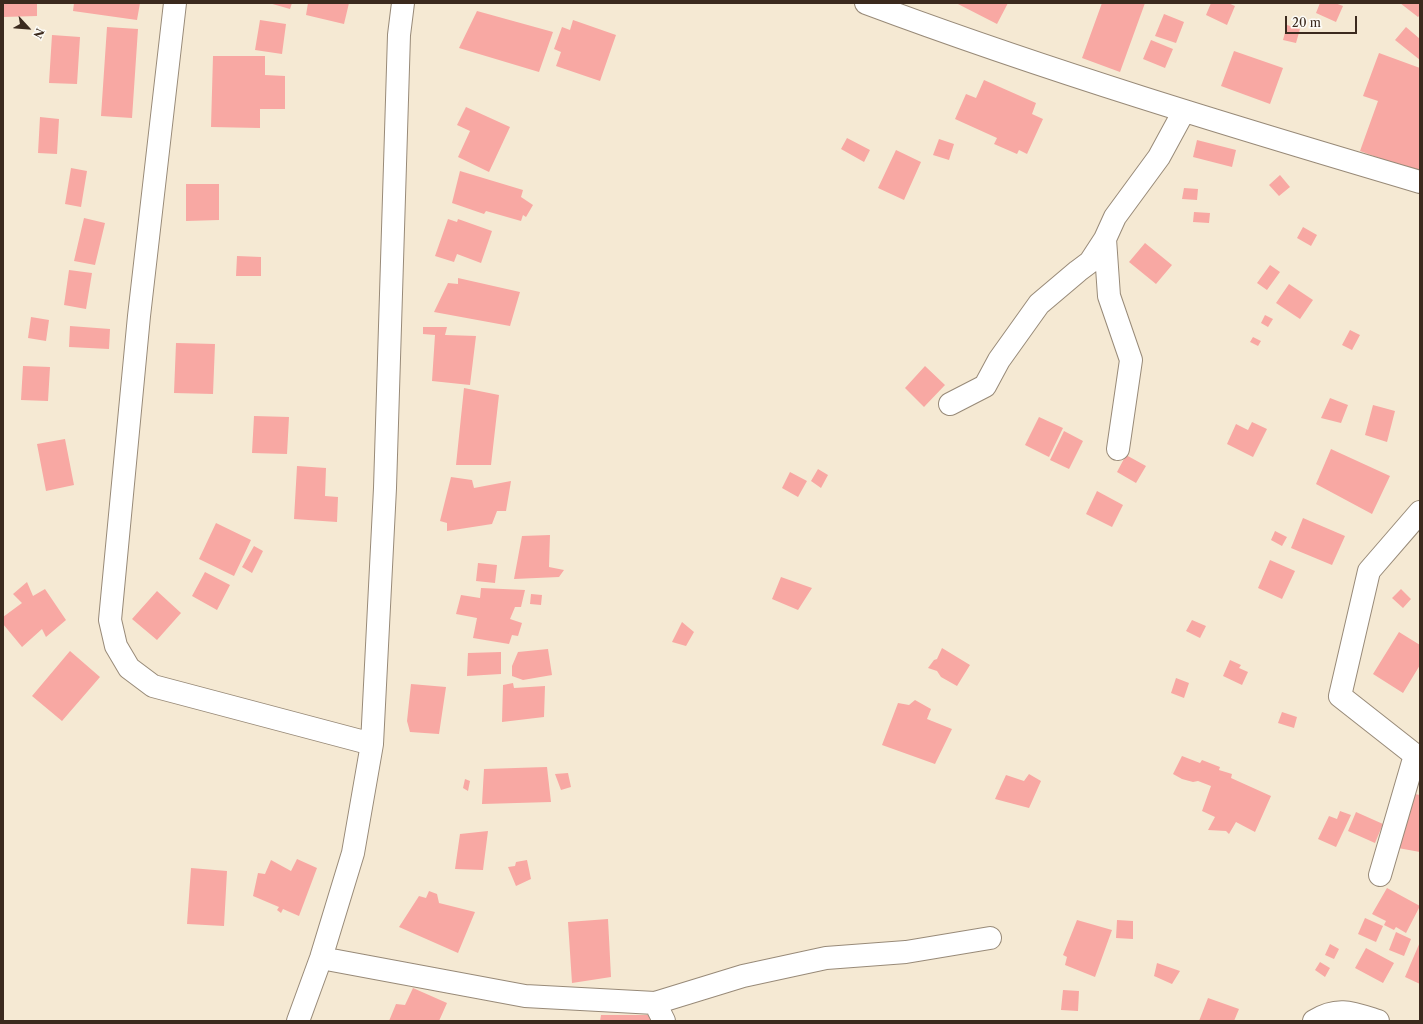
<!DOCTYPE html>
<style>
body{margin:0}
#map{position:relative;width:1423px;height:1024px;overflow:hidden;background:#f5e9d3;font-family:"Libre Caslon Text",serif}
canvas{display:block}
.frame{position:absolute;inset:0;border:4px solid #3b2a1e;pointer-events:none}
.north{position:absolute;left:8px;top:8px;width:40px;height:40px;-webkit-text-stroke:3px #fdfcf7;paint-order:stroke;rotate:116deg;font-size:11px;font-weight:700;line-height:16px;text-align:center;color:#3b2a1e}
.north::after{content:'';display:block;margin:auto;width:14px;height:18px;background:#3b2a1e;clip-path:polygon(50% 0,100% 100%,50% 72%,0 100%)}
.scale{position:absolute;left:1285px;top:16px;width:72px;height:18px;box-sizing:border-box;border:2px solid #3b2a1e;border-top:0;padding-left:5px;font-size:12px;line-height:14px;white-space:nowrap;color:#3b2a1e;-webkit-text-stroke:3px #fdfcf7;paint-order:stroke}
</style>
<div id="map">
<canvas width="1423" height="1024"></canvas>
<div class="frame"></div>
<div class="north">N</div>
<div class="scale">20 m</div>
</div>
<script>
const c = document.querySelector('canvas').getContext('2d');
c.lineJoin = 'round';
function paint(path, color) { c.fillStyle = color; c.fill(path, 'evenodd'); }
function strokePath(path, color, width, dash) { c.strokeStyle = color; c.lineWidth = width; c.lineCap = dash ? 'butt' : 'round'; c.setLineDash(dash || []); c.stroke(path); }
paint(new Path2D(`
 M3 3H37V16L3 17Z
 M74 3H140L137 20 73 11Z
 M269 3H292L290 9Z
 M308 3H349L344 24 306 15Z
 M956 3H1008L997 24Z
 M1102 3H1145L1120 72 1082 58Z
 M1211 3H1228L1235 6 1227 25 1206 15Z
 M1320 3H1335L1343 6 1336 22 1316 13Z
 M1400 3H1420V15L1418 17Z
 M477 11 553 32 539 72 459 48Z
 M1164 14 1184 22 1176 43 1155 36Z
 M260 20 286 24 282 54 255 50Z
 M573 20 616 35 600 81 556 66 561 52 554 49 562 27 570 30Z
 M1287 25 1300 29 1296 43 1283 40Z
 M107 27 138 29 132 118 101 116Z
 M1406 27 1420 39V60L1395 40Z
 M52 35 80 37 77 84 49 83Z
 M1151 40 1173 49 1165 68 1143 59Z
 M1234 51 1283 68 1270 104 1221 86Z
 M1379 53 1420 68V173L1360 151 1378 101 1363 96Z
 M213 56H265V75L285 76V109H260V128L211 127Z
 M984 80 1036 103 1032 114 1043 119 1027 154 1019 150 1017 154 994 144 997 138 955 119 966 94 976 98Z
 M466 107 510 127 489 172 458 157 470 131 457 125Z
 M40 117 59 119 57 154 38 153Z
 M847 138 870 150 864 162 841 149Z
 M939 139 954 144 949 160 933 155Z
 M1197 140 1236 150 1232 167 1193 157Z
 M896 150 921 162 904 200 878 188Z
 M71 168 87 171 81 207 65 204Z
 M460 171 523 190 521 197 533 205 526 217 523 215 521 221 486 211 484 214 452 203Z
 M1280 175 1290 187 1279 196 1269 185Z
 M186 184H219V220L186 221Z
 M1184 188 1198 189 1197 200 1182 199Z
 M1194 212 1210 213 1209 223 1193 222Z
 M84 218 105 223 95 265 74 261Z
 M448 219 457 222 458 219 492 231 481 263 457 254 454 262 435 256Z
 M1303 227 1317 235 1311 246 1297 238Z
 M1145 243 1172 265 1156 284 1129 262Z
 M237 256 261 257V276H236Z
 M1270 265 1280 272 1267 290 1257 283Z
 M69 270 92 273 86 309 64 305Z
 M458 278 520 292 510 326 434 312 448 283 458 284Z
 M1289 284 1313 300 1300 319 1276 303Z
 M1265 315 1273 319 1268 327 1261 323Z
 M31 317 49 320 46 341 28 338Z
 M70 326 110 329 109 349 69 347Z
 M423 327H447L445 335 476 336 470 385 432 381 435 335 423 334Z
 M1350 330 1360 335 1352 350 1342 345Z
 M1253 337 1261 341 1258 346 1250 342Z
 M176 343 215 344 213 394 174 393Z
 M23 366 50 367 48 401 21 400Z
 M925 366 945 385 924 407 905 388Z
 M464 388 499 395 491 465H456Z
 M1330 398 1348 405 1341 423 1321 418Z
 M1373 405 1395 411 1387 442 1365 435Z
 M254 416 289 417 287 454 252 453Z
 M1039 417 1063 428 1049 457 1025 445Z
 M1252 422 1267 429 1253 457 1227 444 1236 424 1248 430Z
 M1064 431 1083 441 1069 469 1050 460Z
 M65 439 74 485 46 491 37 444Z
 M1331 449 1390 476 1372 514 1316 484Z
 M1126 455 1146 466 1136 483 1117 472Z
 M297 466 326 468 325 496 338 497 337 522 294 519Z
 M818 469 828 475 821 488 811 481Z
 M790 472 807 481 798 497 782 488Z
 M451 477 472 480 474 488 511 481 506 511H497L492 524 447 531V523L440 521Z
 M1097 491 1123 505 1112 527 1086 514Z
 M1303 518 1345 536 1332 565 1291 548Z
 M216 523 251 540 234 576 199 559Z
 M1275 531 1287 537 1282 546 1271 540Z
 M550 535 549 567 564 570 559 577 514 579 522 536Z
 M254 546 263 551 252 573 242 567Z
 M1270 560 1295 571 1282 599 1258 588Z
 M478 563 497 565 495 583 476 581Z
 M205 572 230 585 217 610 192 596Z
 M781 577 812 588 798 610 772 599Z
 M27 582 33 596 45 589 66 620 46 637 42 629 22 647 3 624V617L22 603 13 594Z
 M481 588 525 590 521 607H515L510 619 522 623 518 636 512 635 509 644 473 638 477 618 456 614 461 595 480 598Z
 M1401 589 1411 599 1403 608 1392 598Z
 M157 591 181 613 157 640 132 619Z
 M531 594 542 595 541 605 530 604Z
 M1192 620 1206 626 1200 638 1186 631Z
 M682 622 694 632 686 646 672 642Z
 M1399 632 1420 645V665L1403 693 1373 674Z
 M942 648 970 665 957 686 941 677 937 671 928 668 934 660 937 659Z
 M548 649 552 675 523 680 512 676V666L518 652Z
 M70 651 100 677 62 721 32 696Z
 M501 652V674L467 676 468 653Z
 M1230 660 1241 665 1239 668 1248 672 1242 685 1223 676Z
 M1176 678 1189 683 1184 698 1171 693Z
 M513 683 514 688 545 686 544 717 502 722 503 685Z
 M411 684 446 687 439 734 410 732 407 721Z
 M915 700 931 709 927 719 952 729 935 764 882 745 898 703 909 705Z
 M1282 712 1297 717 1294 728 1278 723Z
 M1182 756 1200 763 1202 760 1220 767 1219 770 1232 774 1231 778 1271 796 1255 832 1236 822 1229 834 1226 831 1208 830 1215 817 1202 811 1211 786 1198 781 1193 782 1182 779 1173 774Z
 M547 767 551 802 482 804 484 769Z
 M568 773 571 787 561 790 555 774Z
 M1029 774 1041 781 1029 808 995 799 1006 775 1024 781Z
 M465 779 470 781 468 791 463 788Z
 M1409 793 1420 795V852L1398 848Z
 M1340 811 1351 815 1336 847 1318 839 1329 816 1337 819Z
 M1356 812 1383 824 1375 843 1348 831Z
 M488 831 483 870 455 869 460 834Z
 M297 859 317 868 299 916 283 909 281 913 277 910 279 907 253 896 258 873 265 874 271 860 291 871Z
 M527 860 531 879 516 886 508 867 515 866 516 862Z
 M191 868 227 871 224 926 187 924Z
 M1387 888 1420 906 1406 933 1396 927 1394 930 1384 925 1386 921 1372 914Z
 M429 891 437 894 439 903 475 912 458 953 399 927 419 896 426 898Z
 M1365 918 1383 926 1376 942 1358 934Z
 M608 919 611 977 572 983 568 922Z
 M1077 920 1112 930 1095 977 1065 965 1067 957 1063 955Z
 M1117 920 1133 921V939L1116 938Z
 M1396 932 1411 939 1404 956 1389 950Z
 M1420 942V984L1405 977Z
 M1330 944 1339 949 1334 959 1325 955Z
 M1366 948 1394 963 1383 983 1355 968Z
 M1320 962 1330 968 1325 977 1315 970Z
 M1157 963 1180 971 1172 984 1154 976Z
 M413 988 447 1003 439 1021H389L396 1004 405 1005Z
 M1063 990 1079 991 1078 1011 1061 1010Z
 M1208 998 1239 1009 1234 1021H1199Z
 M601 1015H653V1021H600Z`), '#f8a8a3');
const minor = new Path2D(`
 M175 3 139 316 110 620 116 646 129 668 153 686 372 744
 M866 3C1048 71 1234 127 1420 182
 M1105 239 1109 296 1131 360 1118 449
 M950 404 985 386 999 360 1039 304 1078 271 1090 262 1105 239 1115 217 1159 157 1184 111
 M1420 512 1369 571 1340 696 1415 755 1420 757
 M1380 875 1415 755
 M321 958 525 996 655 1003 743 976 826 958 906 952 990 938
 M655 1003 664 1021
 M298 1021 321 958 353 853 372 744 385 488 399 35 403 3
 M1314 1021C1338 1006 1353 1013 1378 1021`);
strokePath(minor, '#988a78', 24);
strokePath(minor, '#fff', 22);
</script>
